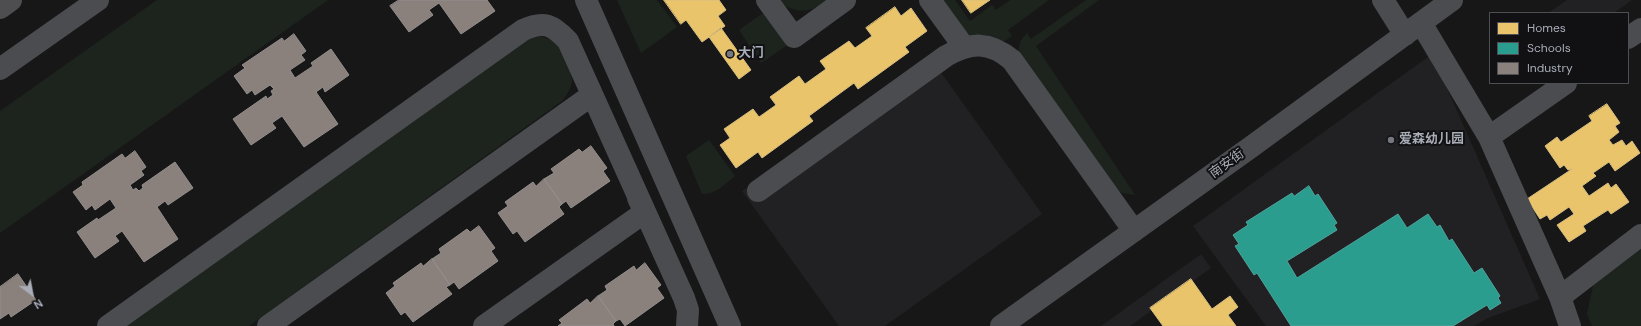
<!DOCTYPE html>
<meta charset="utf-8">
<style>
body{margin:0}
#map{position:relative;width:1641px;height:326px;overflow:hidden;background:#171717;font-family:"DM Sans",sans-serif}
canvas{display:block}
.legend{position:absolute;left:1489px;top:12px;width:140px;height:72px;box-sizing:border-box;background:#111113;border:1px solid #4d4f55;margin:0;padding:5px 7px;list-style:none;font-size:12px;color:#a8adb8}
.legend li{display:flex;align-items:center;gap:8px;height:20px}
.legend b{width:20px;border:1px solid #4d4f55}
.north{position:absolute;left:12px;top:274px;width:40px;height:40px;-webkit-text-stroke:3px #111113;paint-order:stroke;rotate:148deg;font-size:11px;font-weight:700;line-height:16px;text-align:center;color:#a8adb8}
.north::after{content:'';display:block;margin:auto;width:14px;height:18px;background:#a8adb8;clip-path:polygon(50% 0,100% 100%,50% 72%,0 100%)}
</style>
<div id="map">
<canvas width="1641" height="326"></canvas>
<ul class="legend">
<li><b style="height:11px;background:#e9c46a"></b>Homes</li>
<li><b style="height:11px;background:#2a9d8f"></b>Schools</li>
<li><b style="height:11px;background:#8a817c"></b>Industry</li>
</ul>
<div class="north">N</div>
</div>
<script>
const c = document.querySelector('canvas').getContext('2d');
c.lineJoin = 'round';
function paint(path, color) { c.fillStyle = color; c.fill(path, 'evenodd'); }
function strokePath(path, color, width, dash) { c.strokeStyle = color; c.lineWidth = width; c.lineCap = dash ? 'butt' : 'round'; c.setLineDash(dash || []); c.stroke(path); }
function label(font, color, halo, rows, align = 'center') {
  c.font = font + ' "DM Sans","Noto Sans SC",sans-serif'; c.lineWidth = 4; c.setLineDash([]); c.textBaseline = 'middle'; c.strokeStyle = halo; c.fillStyle = color; for (const [text, x, y, turn = 0] of rows) {
    c.save(); c.translate(x, y); c.rotate((+turn || 0) * Math.PI / 180); c.textAlign = isNaN(turn) ? turn : align; if (halo) c.strokeText(text, 0, 0); c.fillText(text, 0, 0); c.restore();
  }
}
paint(new Path2D(`
 M1567 0H1632L1614 13H1548Z
 M1432 54 1540 299 1488 318 1474 326H1266L1193 226Z
 M930 57 1042 214 885 326H839L742 191Z
 M1201 254 1211 268 1130 326H1101Z`), '#212123');
paint(new Path2D(`
 M157 0H328L0 233V111Z
 M617 0H657L677 27 641 53Z
 M777 0H833C811 11 799 17 777 0Z
 M938 0H955L970 21 992 5 996 10 1010 0H1049L1008 30 1012 36 1003 42 973 37 966 33Z
 M1086 0H1099L1036 46 1135 195 1122 193 1113 187 1018 52 1021 40 1027 33 1031 39Z
 M766 11 789 44 761 63 739 30Z
 M537 36C542 37 547 38 552 40 563 46 571 67 572 79 572 87 567 95 562 101L249 326H125L521 41Z
 M709 140 735 176C725 184 715 195 702 194L686 156Z
 M1641 244V326H1592L1587 314 1594 281Z`), '#1d241e');
const homes = new Path2D(`
 M664 0H719L726 10 718 16 725 26 702 42 686 20 681 24Z
 M962 0H990L971 13Z
 M895 7 901 16 911 8 927 31 905 47 909 52 858 89 854 83 809 116 813 121 762 158 758 152 736 168 720 145 730 138 724 129 753 109 759 117 776 105 770 97 799 76 805 84 826 69 820 61 849 41 855 48 872 36 866 28Z
 M721 28 751 70 739 79 709 37Z
 M1607 104 1620 123 1615 126 1619 132 1609 140 1613 145 1622 140 1626 146 1632 141 1640 153 1615 171 1609 162 1593 173 1596 176 1582 186 1589 196 1608 183 1611 188 1616 184 1629 202 1611 214 1608 210 1583 226 1586 231 1569 242 1557 225 1574 214 1569 207 1550 220 1547 215 1540 219 1527 199 1572 169 1568 170 1564 165 1560 168 1545 146 1557 137 1561 142 1592 121 1589 116Z
 M1191 279 1212 309 1230 296 1238 307 1228 315 1236 326H1163L1150 308Z`);
paint(homes, '#e9c46a');
strokePath(homes, '#d6bd81', 1);
const schools = new Path2D(`
 M1309 186 1315 196 1318 194 1337 223 1334 225 1337 230 1287 261 1297 278 1398 214 1407 228 1428 214 1437 227 1440 225 1449 241 1452 239 1474 273 1482 268 1500 296 1498 298 1501 303 1490 310 1487 305 1453 326H1291L1257 273 1254 275 1235 246 1239 244 1233 235 1248 225 1246 222 1292 193 1294 196Z`);
paint(schools, '#2a9d8f');
strokePath(schools, '#50a29b', 1);
const industry = new Path2D(`
 M399 0H487L495 11 461 34 439 3 429 10 433 15 409 32 390 6Z
 M294 34 306 51 301 55 305 60 290 70 295 78 313 66 311 63 331 49 349 75 325 92 323 87 316 92 338 124 304 147 282 116 272 123 276 128 251 145 233 119 266 96 267 99 273 95 271 91 274 89 270 85 255 95 252 90 247 94 234 76 245 68 242 65 282 38 284 41Z
 M591 146 607 168 603 171 610 181 571 208 566 201 562 204 544 179 554 173 551 169 579 149 582 152Z
 M135 151 146 167 141 171 144 175 130 185 133 190 136 188 139 191 143 188 142 185 175 162 193 188 168 205 165 201 157 207 178 239 144 262 122 231 115 236 119 241 95 258 77 232 97 218 98 220 116 208 110 199 95 210 92 205 86 210 73 192 83 185 82 182 122 154 125 158Z
 M544 179 562 204 559 207 564 214 525 242 517 231 513 234 498 213 508 206 505 202 533 182 536 186Z
 M479 226 495 248 491 251 498 261 459 289 454 282 450 285 432 259 441 253 439 249 467 229 470 232Z
 M432 259 450 285 446 287 452 294 413 322 405 312 401 315 386 293 395 286 393 283 421 263 423 266Z
 M645 263 661 285 657 288 664 298 625 326 620 319 616 321 598 296 607 290 605 286 634 266 636 270Z
 M18 274 36 300 11 317 9 313 0 319V287Z
 M598 296 616 321 613 324 614 326H558L562 323 559 320 587 299 590 303Z`);
paint(industry, '#8a817c');
strokePath(industry, '#938e8e', 1);
strokePath(new Path2D(`
 M586 0 730 326
 M767 0 794 37 845 0
 M930 0 964 47
 M1383 0 1405 35
 M1421 23 1489 137 1560 297 1570 326
 M1628 38 1641 29
 M0 69 98 0
 M1489 137 1566 83
 M758 191 946 56C971 42 989 41 1012 60L1134 231
 M1560 297 1641 235
 M108 326 523 30C544 20 553 25 568 41L684 298 688 310 687 326
 M268 326 592 95
 M484 326 645 212 638 198
 M1001 326 1251 147 1452 0`), '#4b4c50', 22);
strokePath(new Path2D(`
 M0 8 11 0`), '#4e4e51', 22);
for (const [x, y, r, color] of [
 [730,54,4,"#757880"],
 [1391,140,4,"#757880"]
]) { const dot = new Path2D(); dot.arc(x, y, r, 0, 2 * Math.PI); c.fillStyle = color; c.fill(dot); strokePath(dot, '#111113', 1.5); }
label('bold 13px', '#a8adb8', '#111113', [
 ["大门",738,54],
 ["爱森幼儿园",1399,140]
], 'left');
label('13px', '#a8adb8', '#111113', [
 ["南安街",1227,164,-36]
]);
</script>
